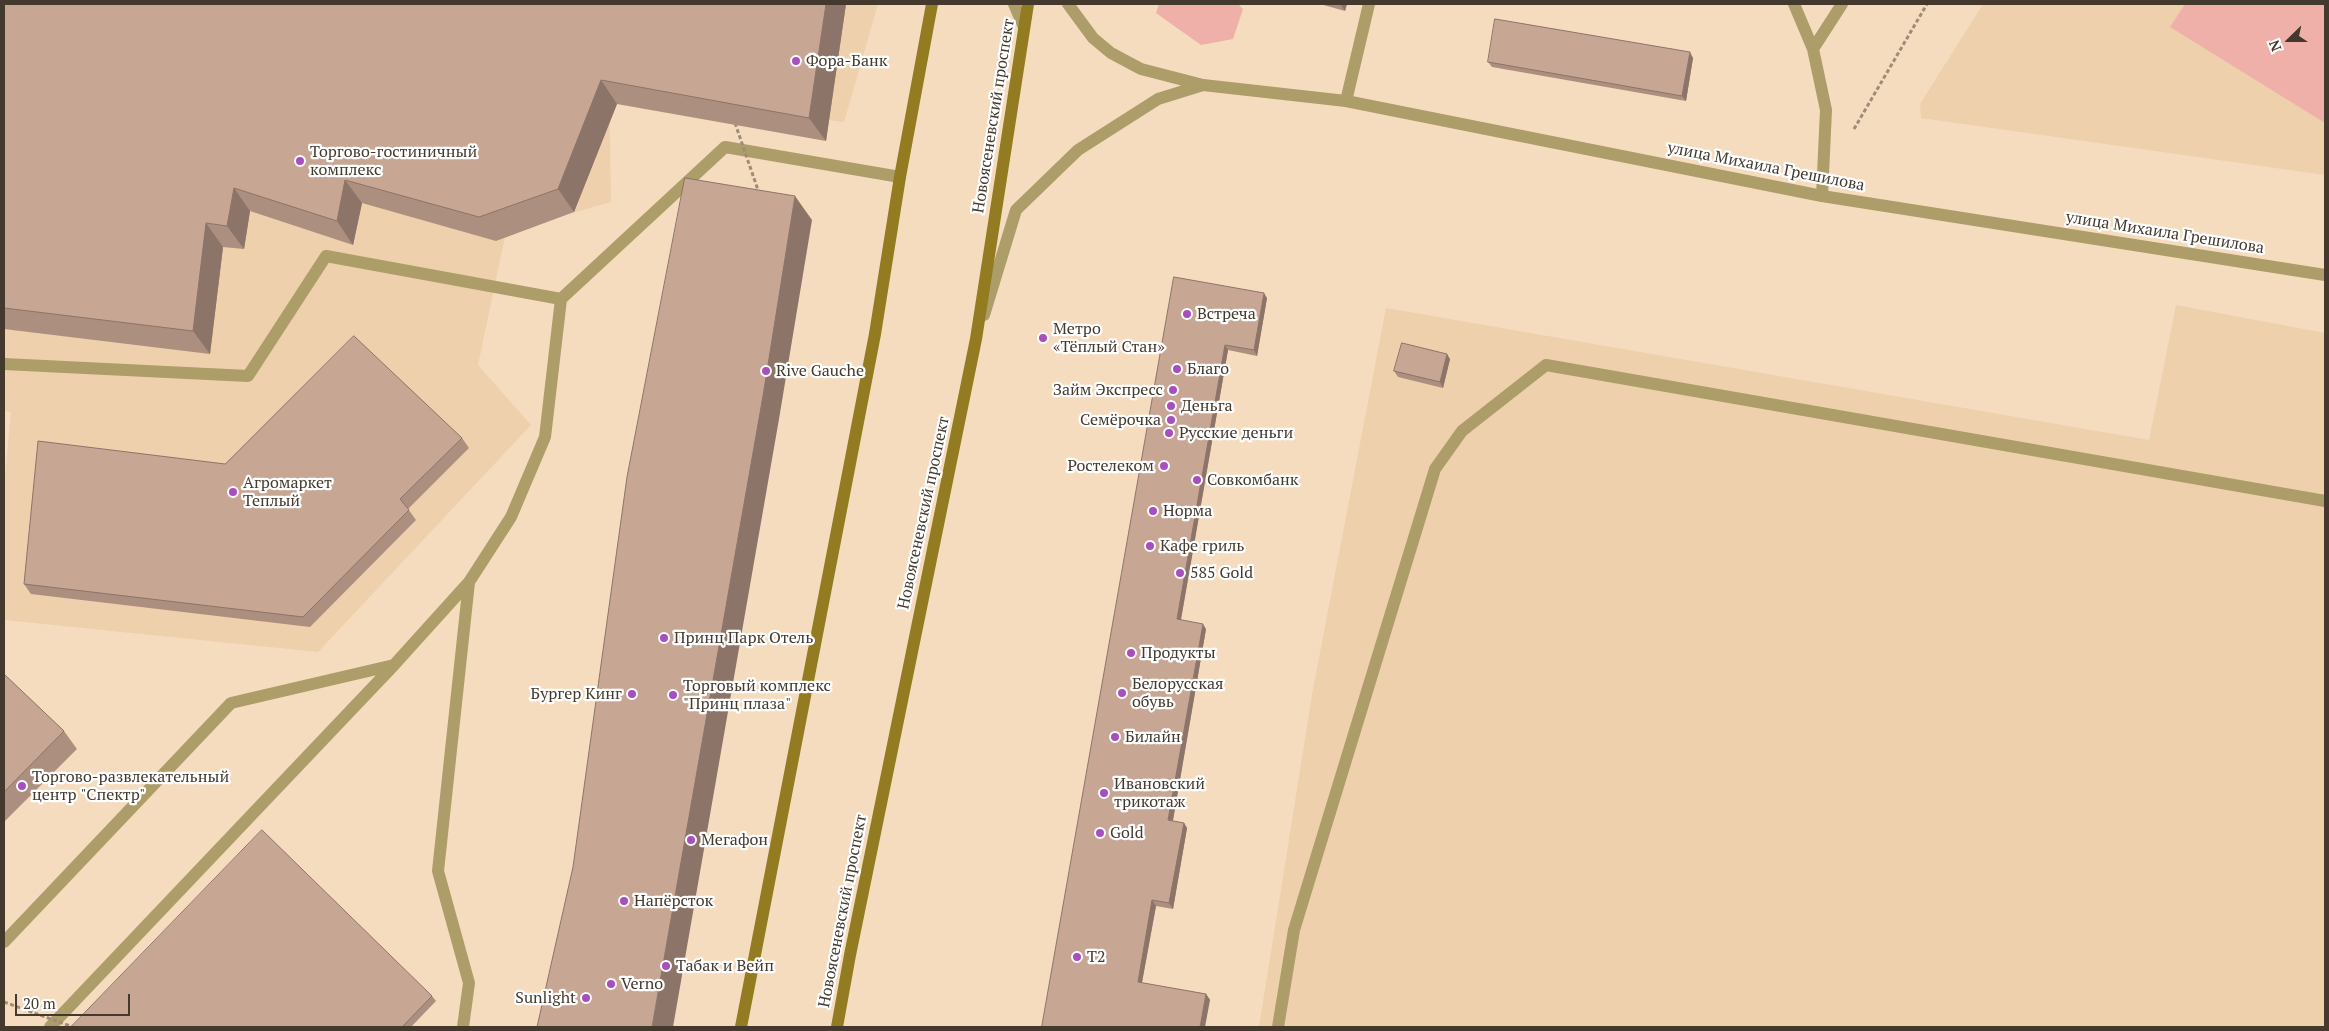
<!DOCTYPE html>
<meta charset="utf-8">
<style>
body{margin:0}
#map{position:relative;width:2329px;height:1031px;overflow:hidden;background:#f5dcbe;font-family:"PT Serif",serif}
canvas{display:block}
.frame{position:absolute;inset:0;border:5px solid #43392d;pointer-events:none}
.north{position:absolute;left:2264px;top:15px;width:50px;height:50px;-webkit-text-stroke:4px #fff;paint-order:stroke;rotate:248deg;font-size:14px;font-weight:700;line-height:20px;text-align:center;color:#43392d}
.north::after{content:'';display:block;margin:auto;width:18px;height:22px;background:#43392d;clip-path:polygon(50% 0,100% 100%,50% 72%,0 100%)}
.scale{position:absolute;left:15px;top:994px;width:115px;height:22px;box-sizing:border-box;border:2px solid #43392d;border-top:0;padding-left:6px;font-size:15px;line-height:18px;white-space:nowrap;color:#43392d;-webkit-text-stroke:4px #fff;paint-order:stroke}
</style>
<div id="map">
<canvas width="2329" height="1031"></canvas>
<div class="frame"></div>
<div class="north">N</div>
<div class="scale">20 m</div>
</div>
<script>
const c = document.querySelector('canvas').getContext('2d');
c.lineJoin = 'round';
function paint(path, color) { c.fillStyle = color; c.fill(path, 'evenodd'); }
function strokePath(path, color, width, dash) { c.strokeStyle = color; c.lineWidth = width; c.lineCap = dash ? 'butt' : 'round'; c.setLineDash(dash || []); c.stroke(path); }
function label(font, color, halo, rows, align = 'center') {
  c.font = font + ' "PT Serif",serif'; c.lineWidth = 4.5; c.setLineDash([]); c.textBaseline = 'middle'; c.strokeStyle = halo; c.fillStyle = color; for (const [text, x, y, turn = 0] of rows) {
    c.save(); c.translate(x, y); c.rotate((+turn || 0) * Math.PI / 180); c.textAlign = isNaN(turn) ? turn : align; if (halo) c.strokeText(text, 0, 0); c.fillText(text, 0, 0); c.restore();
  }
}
paint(new Path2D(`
 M4 4H878L844 122 730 108 609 86 611 202 506 232 478 365 531 425 318 652 4 620V487L11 412 4 411Z
 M1983 4H2325V175L1921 118 1920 104Z
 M2176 305 2325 333V1027H1259L1313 689 1386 308 2149 440Z`), '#eed0ac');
paint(new Path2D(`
 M1159 4H1238L1243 9 1233 39 1201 45 1156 13Z
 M2185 4H2325V123L2170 27Z`), '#eeb0a8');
strokePath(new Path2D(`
 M1854 129 1927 4`), '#9e8c77', 3, [4, 2.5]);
strokePath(new Path2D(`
 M1794 4 1813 49 1826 110 1822 196
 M1813 49 1842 4
 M1346 101 1369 4
 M4 364 248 376 326 256 561 299
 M469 582 511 517 545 437 561 299 725 147 900 177
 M4 942 231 703 394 665 469 582 438 871 469 983 463 1027
 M50 1027 394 665
 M1278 1027 1294 930 1435 469 1462 431 1546 365 2325 501`), '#ac9d69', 12);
strokePath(new Path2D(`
 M1014 4 1024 27
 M1068 4 1093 38 1111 53 1141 69 1203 85 1346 101 1822 196 2325 275
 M984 315 1016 210 1078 150 1158 99 1203 85`), '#ac9d69', 12);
strokePath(new Path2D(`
 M741 1027 875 334 900 177 932 4
 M837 1027 850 955 976 339 1028 4`), '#927b20', 12);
strokePath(new Path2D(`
 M735 123 759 193
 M4 1002 73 1027`), '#9e8c77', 3, [4, 2.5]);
paint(new Path2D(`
 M4 4H846L826 141 617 104 574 212 496 241 362 203 353 245 250 211 244 249 223 247 210 354 4 329Z
 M1320 4H1347L1345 11Z
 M1693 58 1686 101 1492 67 1488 62Z
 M1174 277 1267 298 1257 356 1228 350 1181 620 1206 629 1173 821 1184 823 1187 828 1173 909 1156 906 1142 983 1206 994 1210 1000 1042 1027Z
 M1450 359 1443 388 1398 377 1394 371Z
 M462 438 469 448 408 509 416 520 310 627 31 594 24 584 225 464Z
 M4 674 64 731 77 749 4 822Z
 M432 996 436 1001 411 1027H71Z`), '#ac8f7f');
paint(new Path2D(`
 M826 4H846L826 141 809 118Z
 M1342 4H1347L1345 11 1341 5Z
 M1690 52 1693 58 1686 101 1682 96Z
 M601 80 617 104 574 212 558 189Z
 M345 180 362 203 353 245 337 221Z
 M234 188 250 211 244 249 227 226Z
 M795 196 812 220 779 419 673 1027H652Z
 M206 223 223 247 210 354 193 331Z
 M1264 293 1267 298 1257 356 1254 350Z
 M1225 345 1228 350 1180 624 1177 619Z
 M1447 354 1450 359 1443 388 1440 382Z
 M1203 624 1206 629 1172 825 1168 820Z
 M1184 823 1187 828 1173 909 1169 903Z
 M1152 900 1156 906 1141 987 1138 982Z
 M1206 994 1210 1000 1205 1027H1200Z`), '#8c7468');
const building = new Path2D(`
 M4 4H826L809 118 601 80 558 189 479 217 345 180 337 221 234 188 227 226 206 223 193 331 4 308Z
 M1495 19 1690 52 1682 96 1488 62Z
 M685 178 795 196 763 396 652 1027H537L573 867 627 477Z
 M1174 277 1264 293 1254 350 1225 345 1177 619 1203 624 1168 820 1184 823 1169 903 1152 900 1138 982 1206 994 1200 1027H1042Z
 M354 336 462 438 400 499 409 510 303 617 24 584 38 441 225 464Z
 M1402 343 1447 354 1440 382 1394 371Z
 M4 674 64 731 4 792Z
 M262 830 432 996 402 1027H71Z`);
paint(building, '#c8a694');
strokePath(building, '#8c7468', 1);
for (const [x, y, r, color] of [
 [796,61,5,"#a74fbc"],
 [300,161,5,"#a74fbc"],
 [1187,314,5,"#a74fbc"],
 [1043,338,5,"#a74fbc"],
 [1177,369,5,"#a74fbc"],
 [766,371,5,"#a74fbc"],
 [1173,390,5,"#a74fbc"],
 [1171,406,5,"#a74fbc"],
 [1171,420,5,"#a74fbc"],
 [1169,433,5,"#a74fbc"],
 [1164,466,5,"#a74fbc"],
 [1197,480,5,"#a74fbc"],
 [233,492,5,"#a74fbc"],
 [1153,511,5,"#a74fbc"],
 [1150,546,5,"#a74fbc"],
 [1180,573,5,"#a74fbc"],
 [664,638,5,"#a74fbc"],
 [1131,653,5,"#a74fbc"],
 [1122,693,5,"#a74fbc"],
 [632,694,5,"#a74fbc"],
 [673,695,5,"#a74fbc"],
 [1115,737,5,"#a74fbc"],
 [22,786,5,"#a74fbc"],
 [1104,793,5,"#a74fbc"],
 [1100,833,5,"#a74fbc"],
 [691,840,5,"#a74fbc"],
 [624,901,5,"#a74fbc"],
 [1077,957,5,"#a74fbc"],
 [666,966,5,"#a74fbc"],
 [611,984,5,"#a74fbc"],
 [586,998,5,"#a74fbc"]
]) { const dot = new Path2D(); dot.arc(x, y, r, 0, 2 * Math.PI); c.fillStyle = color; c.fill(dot); strokePath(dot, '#fff', 2); }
label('16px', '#43392d', '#fff', [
 ["Фора-Банк",806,61],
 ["Торгово-гостиничный",310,152],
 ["комплекс",310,170],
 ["Встреча",1197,314],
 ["Метро",1053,329],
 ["«Тёплый Стан»",1053,347],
 ["Благо",1187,369],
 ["Rive Gauche",776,371],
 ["Займ Экспресс",1163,390,"right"],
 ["Деньга",1181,406],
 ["Семёрочка",1161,420,"right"],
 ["Русские деньги",1179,433],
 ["Ростелеком",1154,466,"right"],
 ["Совкомбанк",1207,480],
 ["Агромаркет",243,483],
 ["Теплый",243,501],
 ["Норма",1163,511],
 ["Кафе гриль",1160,546],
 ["585 Gold",1190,573],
 ["Принц Парк Отель",674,638],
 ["Продукты",1141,653],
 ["Белорусская",1132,684],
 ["обувь",1132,702],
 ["Торговый комплекс",683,686],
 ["\"Принц плаза\"",683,704],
 ["Бургер Кинг",622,694,"right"],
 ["Билайн",1125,737],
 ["Торгово-развлекательный",32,777],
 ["центр \"Спектр\"",32,795],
 ["Ивановский",1114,784],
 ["трикотаж",1114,802],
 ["Gold",1110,833],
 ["Мегафон",701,840],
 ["Напёрсток",634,901],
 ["T2",1087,957],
 ["Табак и Вейп",676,966],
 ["Verno",621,984],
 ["Sunlight",576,998,"right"]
], 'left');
label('16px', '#43392d', '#fff', [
 ["Новоясеневский проспект",994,116,-81],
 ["улица Михаила Грешилова",1766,167,11],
 ["улица Михаила Грешилова",2165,233,9],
 ["Новоясеневский проспект",924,513,-78],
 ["Новоясеневский проспект",843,911,-79]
]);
</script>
